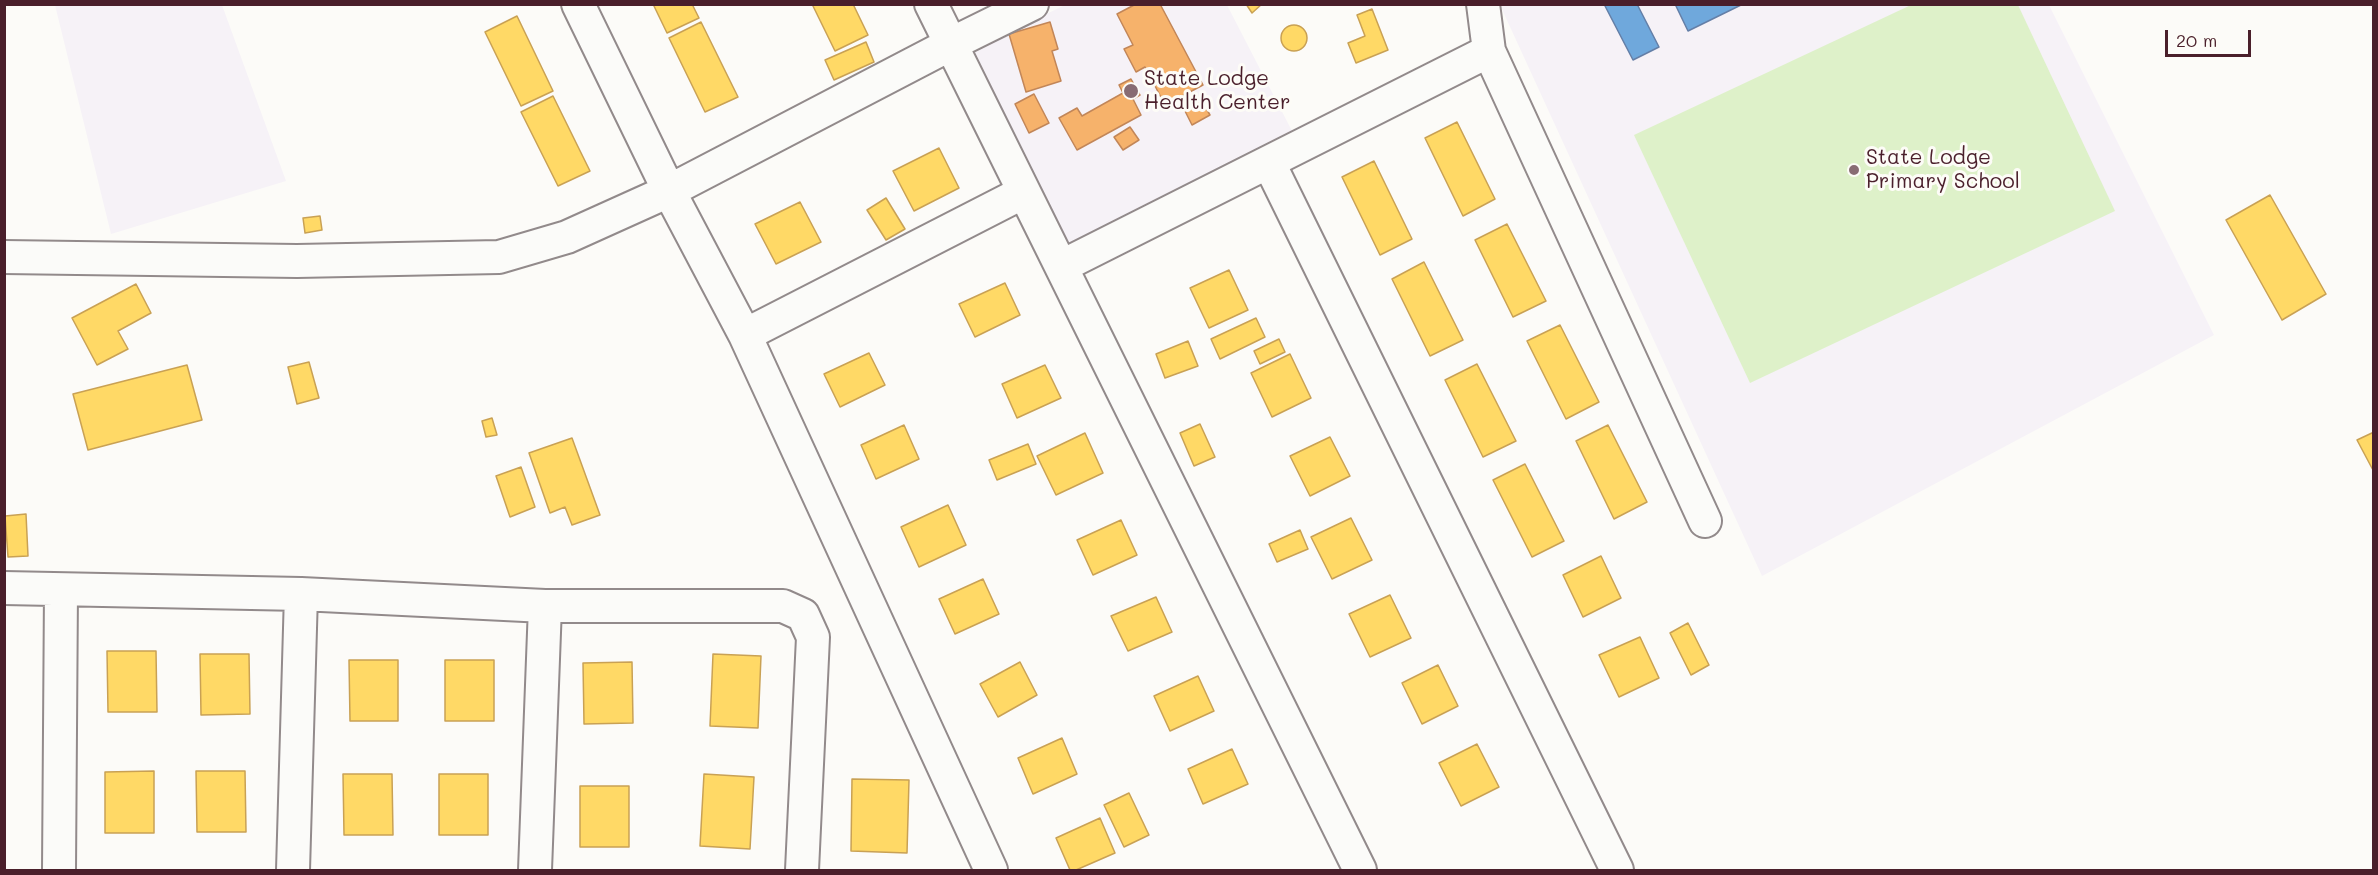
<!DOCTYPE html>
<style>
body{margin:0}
#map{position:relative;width:2378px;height:875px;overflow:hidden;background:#fcfbf8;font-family:Mali,sans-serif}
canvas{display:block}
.frame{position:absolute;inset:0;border:6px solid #4a1f2b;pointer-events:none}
.scale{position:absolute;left:2165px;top:30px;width:86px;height:27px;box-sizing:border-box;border:3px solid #4a1f2b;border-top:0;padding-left:8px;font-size:18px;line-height:21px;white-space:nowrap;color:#4a1f2b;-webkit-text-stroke:4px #fdfcf7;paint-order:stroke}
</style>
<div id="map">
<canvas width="2378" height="875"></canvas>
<div class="frame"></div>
<div class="scale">20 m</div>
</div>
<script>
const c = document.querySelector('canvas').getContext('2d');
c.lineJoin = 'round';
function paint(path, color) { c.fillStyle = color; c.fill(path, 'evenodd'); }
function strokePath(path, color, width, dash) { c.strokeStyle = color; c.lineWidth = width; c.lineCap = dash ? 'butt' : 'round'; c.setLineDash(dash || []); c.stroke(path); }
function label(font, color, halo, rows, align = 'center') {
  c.font = font + ' Mali,sans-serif'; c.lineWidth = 6; c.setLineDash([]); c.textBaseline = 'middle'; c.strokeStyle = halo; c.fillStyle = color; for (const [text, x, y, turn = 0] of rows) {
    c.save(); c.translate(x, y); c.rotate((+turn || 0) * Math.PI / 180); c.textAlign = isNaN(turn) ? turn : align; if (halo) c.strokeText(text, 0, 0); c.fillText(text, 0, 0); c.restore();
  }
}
paint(new Path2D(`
 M55 5H222L286 181 111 234Z
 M1065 5H1227L1292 131 1068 244 972 50Z
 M1500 5H2049L2214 335 1762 576Z`), '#f6f2f7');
paint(new Path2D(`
 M1911 5H2018L2115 211 1750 383 1634 135Z`), '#def1c9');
const homes = new Path2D(`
 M653 4H692L699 18 667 33Z
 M812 4H853L868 35 835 51Z
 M1246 4H1262L1252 13Z
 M1372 9 1388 50 1356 63 1348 43 1365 36 1357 15Z
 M517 16 553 91 521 106 485 32Z
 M701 22 738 97 705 112 669 38Z
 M1281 38a13 13 0 1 1 26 0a13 13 0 1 1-26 0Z
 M866 42 874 62 834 80 825 60Z
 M553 96 590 171 558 186 521 112Z
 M1457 122 1495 199 1463 216 1425 138Z
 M939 148 959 188 914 211 893 171Z
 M1374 161 1412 239 1380 255 1342 177Z
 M2270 195 2326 294 2282 320 2226 220Z
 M886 198 905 229 886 240 867 210Z
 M800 202 821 242 776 264 755 224Z
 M320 216 322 230 305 233 303 218Z
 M1507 224 1546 301 1513 317 1475 240Z
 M1424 262 1463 340 1430 356 1392 279Z
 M1229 270 1248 310 1209 328 1190 288Z
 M1005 283 1020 315 975 337 959 304Z
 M136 284 151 313 118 331 128 349 97 365 72 318Z
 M1256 318 1265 337 1220 359 1211 339Z
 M1560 325 1599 402 1566 419 1527 341Z
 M1279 339 1285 352 1260 364 1254 351Z
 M1188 341 1198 366 1165 378 1156 354Z
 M869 353 885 385 840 407 824 374Z
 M1290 354 1311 398 1272 417 1251 373Z
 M309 362 319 398 297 404 288 367Z
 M1477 364 1516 441 1483 457 1445 380Z
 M187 365 202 420 88 450 73 394Z
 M1045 365 1061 398 1017 418 1002 384Z
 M492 418 497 435 486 437 482 421Z
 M1200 424 1215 457 1194 466 1180 433Z
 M904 425 919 459 876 479 861 445Z
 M1608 425 1647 502 1614 519 1576 441Z
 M2374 432V472L2357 440Z
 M1085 433 1103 473 1056 495 1037 456Z
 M1330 437 1350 476 1310 496 1290 456Z
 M572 438 600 515 572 525 565 507 550 513 529 453Z
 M1028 444 1036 464 997 480 989 460Z
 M1525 464 1564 541 1532 557 1493 480Z
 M521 467 535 507 510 517 496 476Z
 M948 505 966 545 919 567 901 527Z
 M26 514 28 556 8 557 5 516Z
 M1351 518 1372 560 1332 579 1311 537Z
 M1121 520 1137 555 1093 575 1077 540Z
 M1300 530 1308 549 1277 562 1269 544Z
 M1601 556 1621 598 1583 617 1563 575Z
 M983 579 999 614 955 634 939 599Z
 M1390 595 1411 638 1370 657 1349 614Z
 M1156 597 1172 632 1128 651 1111 616Z
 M1688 623 1709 665 1691 675 1670 633Z
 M1640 637 1659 678 1619 697 1599 655Z
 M107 651H156L157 712H108Z
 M200 654H249L250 714 201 715Z
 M713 654 761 656 758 728 710 726Z
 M349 660H398V721H350Z
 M445 660H494V721H445Z
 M632 662 633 723 584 724 583 663Z
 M1020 662 1037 695 998 717 980 684Z
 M1438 665 1458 706 1422 724 1402 683Z
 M1198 676 1214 711 1170 731 1154 696Z
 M1062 738 1077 774 1033 794 1018 758Z
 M1477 744 1499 787 1461 806 1439 763Z
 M1232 749 1248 784 1203 804 1188 769Z
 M154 771V833H105V772Z
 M196 771H245L246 832H197Z
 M343 774H392L393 835H344Z
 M439 774H488V835H439Z
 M704 774 754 777 750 849 700 846Z
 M852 779 909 780 907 853 851 851Z
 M580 786H629V847H580Z
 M1129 793 1149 835 1124 847 1104 805Z
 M1100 818 1115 853 1076 870H1070L1056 838Z`);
paint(homes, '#ffd966');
strokePath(homes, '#c9a154', 1.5);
const schools = new Path2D(`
 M1604 4H1637L1659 47 1633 60Z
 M1675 4H1743L1688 31Z`);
paint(schools, '#6fa8dc');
strokePath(schools, '#647fa7', 1.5);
const health = new Path2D(`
 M1136 4H1160L1203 85 1165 105 1145 67 1136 72 1124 49 1133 45 1117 14Z
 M1050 22 1058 49 1052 51 1061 81 1026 92 1009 34Z
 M1131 79 1140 95 1133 99 1141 115 1077 150 1059 118 1077 108 1082 116 1123 93 1119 85Z
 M1034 94 1049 123 1029 133 1015 104Z
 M1200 98 1210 115 1192 125 1183 107Z
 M1130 127 1139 140 1123 150 1114 137Z`);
paint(health, '#f6b26b');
strokePath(health, '#c28658', 1.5);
const minor = new Path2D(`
 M578 4 669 191 745 335 991 870
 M931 4 1360 870
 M1483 4 1489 51 1705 521
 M1269 163 1617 870
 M4 257 297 261 499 257 567 237 669 191 951 44 1032 4
 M1062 266 1489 51
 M745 335 1024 192
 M4 588 301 594 545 606H783L803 615 813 637 802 870
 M59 870 61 590
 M293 870 301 594
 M535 870 545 606`);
strokePath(minor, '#928a8b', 36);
strokePath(minor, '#fbfbf9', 32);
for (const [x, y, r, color] of [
 [1131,91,8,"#886c73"],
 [1854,170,6,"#886c73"]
]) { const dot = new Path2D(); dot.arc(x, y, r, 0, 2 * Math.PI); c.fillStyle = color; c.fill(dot); strokePath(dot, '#fdfcf7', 2); }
label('21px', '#4a1f2b', '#fdfcf7', [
 ["State Lodge",1144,79],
 ["Health Center",1144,103],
 ["State Lodge",1866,158],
 ["Primary School",1866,182]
], 'left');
</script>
